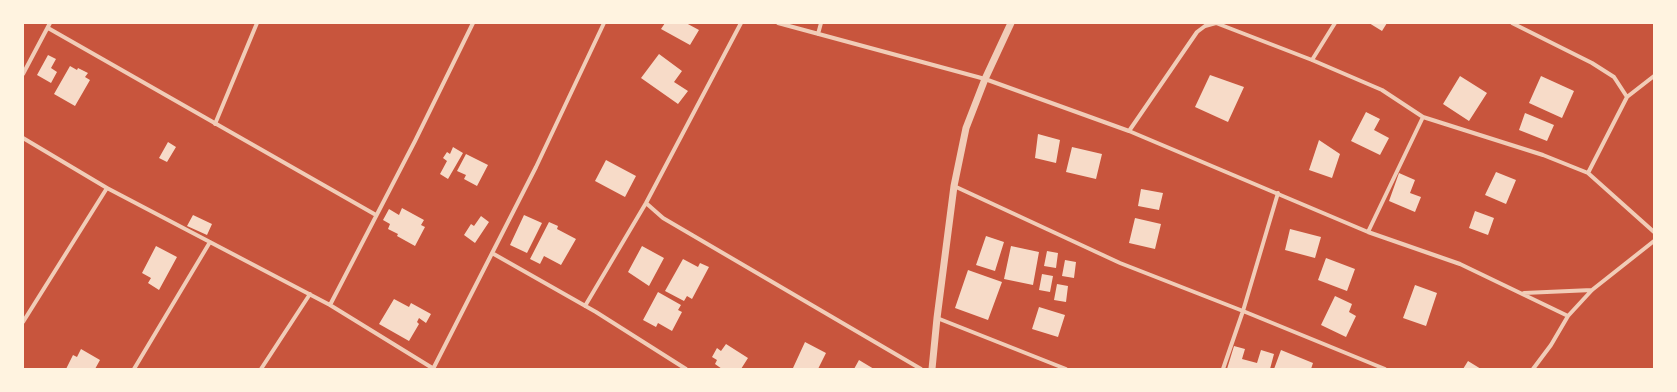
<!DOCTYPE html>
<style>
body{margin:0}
#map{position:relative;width:1677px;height:392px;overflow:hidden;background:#c8553d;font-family:"IBM Plex Sans",sans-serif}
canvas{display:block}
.frame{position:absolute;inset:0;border:24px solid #fff3e0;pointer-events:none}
</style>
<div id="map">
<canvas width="1677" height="392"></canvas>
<div class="frame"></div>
</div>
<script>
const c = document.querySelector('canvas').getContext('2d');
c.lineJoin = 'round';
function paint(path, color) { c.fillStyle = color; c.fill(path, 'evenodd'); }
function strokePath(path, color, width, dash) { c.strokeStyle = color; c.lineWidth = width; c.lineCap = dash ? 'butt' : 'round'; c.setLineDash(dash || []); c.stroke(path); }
paint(new Path2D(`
 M665 23H686L699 30 690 45 661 29Z
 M1369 23H1387L1382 31Z
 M659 54 682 71 674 82 688 91 678 104 641 78Z
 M48 55 56 59 51 68 57 72 51 83 37 75Z
 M70 66 77 70 78 68 88 73 85 77 90 80 75 106 54 94Z
 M1210 75 1244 87 1228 122 1195 107Z
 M1460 76 1487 93 1469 121 1443 104Z
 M1541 76 1574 91 1562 118 1529 103Z
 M1366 112 1380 119 1374 130 1389 138 1380 155 1351 141Z
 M1525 113 1554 125 1547 141 1519 130Z
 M1038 134 1060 140 1056 163 1035 158Z
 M1319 140 1340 154 1332 178 1309 170Z
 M168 142 176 147 167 162 159 158Z
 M453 147 463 153 448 179 440 174 447 161 443 158 447 152 450 154Z
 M1072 147 1102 154 1096 179 1066 172Z
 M466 154 488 165 477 186 464 179 466 175 457 171Z
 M606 160 636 176 625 197 595 181Z
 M1496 172 1516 180 1506 204 1485 195Z
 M1399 173 1415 180 1410 193 1421 197 1415 212 1389 201Z
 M1141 189 1163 193 1159 210 1138 206Z
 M402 208 424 220 421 225 425 227 415 246 397 236 398 234 388 229 390 224 383 220 389 209 399 215Z
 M1475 211 1494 218 1488 235 1469 228Z
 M193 215 212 224 207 235 187 226Z
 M524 215 542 223 527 253 510 245Z
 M481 216 489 222 475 243 464 235 471 224 474 226Z
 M1135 218 1161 224 1155 249 1129 243Z
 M549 222 558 226 557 229 576 239 561 265 544 256 540 264 530 259Z
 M1290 229 1321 237 1315 258 1285 250Z
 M986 236 1004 242 995 271 976 265Z
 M156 246 177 257 159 290 148 283 151 278 142 273Z
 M642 246 664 258 649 286 628 272Z
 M1011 246 1039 252 1033 285 1004 279Z
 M1047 251 1058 253 1056 268 1044 266Z
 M1326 258 1355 269 1347 291 1318 280Z
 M683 259 698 267 700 263 709 267 692 299 687 296 684 301 665 291Z
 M1065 260 1076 262 1074 278 1062 276Z
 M968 270 1002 282 988 320 955 308Z
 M1042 274 1053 276 1050 292 1039 290Z
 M1057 284 1068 286 1066 302 1054 300Z
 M1415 285 1437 293 1426 326 1403 318Z
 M658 292 681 305 678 310 682 312 672 331 658 323 656 327 643 320Z
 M1335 296 1352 304 1349 312 1356 316 1346 337 1321 325Z
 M394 299 409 307 411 303 431 314 426 323 419 318 417 322 419 324 409 341 379 324Z
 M1039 307 1065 315 1058 337 1032 329Z
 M805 342 826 353 818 369 793 368Z
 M726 344 748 358 741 369H722L715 364 717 360 712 357 717 348 721 351Z
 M1234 346 1245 349 1242 359 1257 363 1261 350 1274 354 1270 369H1227Z
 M81 349 100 360 95 369H66L73 355 77 357Z
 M1281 350 1313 363 1311 369H1274Z
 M859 360 874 369H854Z
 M1468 361 1481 369H1463Z`), '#f7dbc8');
strokePath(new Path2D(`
 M778 23 985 79 1129 131 1368 232 1460 264 1568 316
 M1512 23 1592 63 1614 77 1627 97
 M48 28 376 215
 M818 34 821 23
 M1312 60 1335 23
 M23 74 50 23
 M215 124 257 23
 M1129 131 1197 32 1205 26 1216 23 1312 60 1382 90 1423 117 1543 155 1588 173 1654 232
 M23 138 107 188 330 305 434 369
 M1588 173 1627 97 1654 76
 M954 186 1120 263 1243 311 1385 369
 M646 203 663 218 921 369
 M1368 232 1423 117
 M492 253 596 312 686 369
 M1524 293 1592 290
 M330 305 415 141 473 23
 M585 306 646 203 741 23
 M937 318 1066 369
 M23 322 107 188
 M134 369 210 242
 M261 369 310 294
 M433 369 536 167 604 23
 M1223 369 1243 311 1278 193
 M1533 369 1551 345 1568 316 1592 290 1654 241`), '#f1ccb7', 4);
strokePath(new Path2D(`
 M932 369 937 318 954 186 966 128 985 79 1011 23`), '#f1ccb7', 7);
</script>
